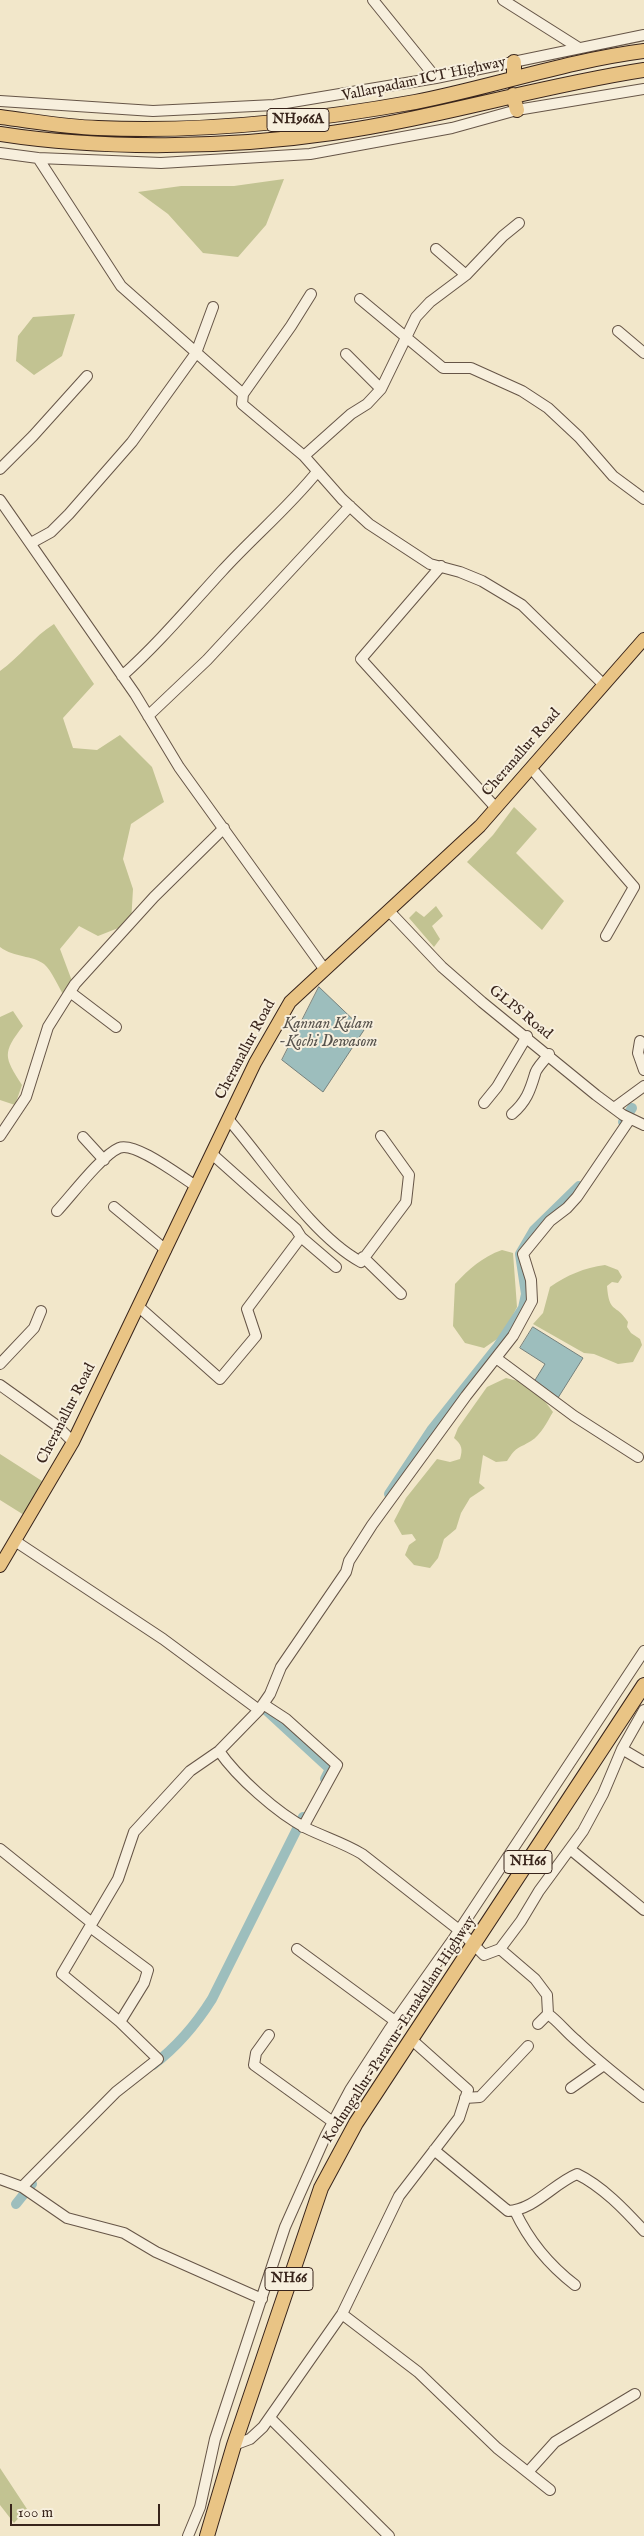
<!DOCTYPE html>
<style>
body{margin:0}
#map{position:relative;width:644px;height:2536px;overflow:hidden;background:#f2e7ca;font-family:"IM FELL English",serif}
canvas{display:block}
.scale{position:absolute;left:10px;top:2504px;width:150px;height:22px;box-sizing:border-box;border:2px solid #38241b;border-top:0;padding-left:6px;font-size:15px;line-height:18px;white-space:nowrap;color:#38241b;-webkit-text-stroke:4px #f7efdd;paint-order:stroke}
</style>
<div id="map">
<canvas width="644" height="2536"></canvas>
<div class="scale">100 m</div>
</div>
<script>
const c = document.querySelector('canvas').getContext('2d');
c.lineJoin = 'round';
function paint(path, color) { c.fillStyle = color; c.fill(path, 'evenodd'); }
function strokePath(path, color, width, dash) { c.strokeStyle = color; c.lineWidth = width; c.lineCap = dash ? 'butt' : 'round'; c.setLineDash(dash || []); c.stroke(path); }
function label(font, color, halo, rows, align = 'center') {
  c.font = font + ' "IM FELL English",serif'; c.lineWidth = 4; c.setLineDash([]); c.textBaseline = 'middle'; c.strokeStyle = halo; c.fillStyle = color; for (const [text, x, y, turn = 0] of rows) {
    c.save(); c.translate(x, y); c.rotate((+turn || 0) * Math.PI / 180); c.textAlign = isNaN(turn) ? turn : align; if (halo) c.strokeText(text, 0, 0); c.fillText(text, 0, 0); c.restore();
  }
}
paint(new Path2D(`
 M284 179 266 225 238 257 203 253 168 214 138 192 181 186H234Z
 M75 314 62 356 34 375 16 361 18 336 33 317Z
 M54 624 94 684 63 718 73 748 97 750 120 735 152 767 164 802 131 824 123 859 133 889 131 923 98 936 79 926 60 949 72 981 65 998C59 988 52 971 44 964 32 955 15 958 0 947V671C20 657 33 637 54 624Z
 M514 807 537 829 516 853 564 901 542 930 467 862 493 835Z
 M436 906 443 916 432 926 440 939 434 947 409 918 416 911 424 917Z
 M13 1011 23 1026C2 1053 4 1057 22 1085L15 1105 0 1100V1017Z
 M502 1250 513 1253 517 1307 503 1335 484 1348 465 1343 453 1326 455 1284C469 1269 482 1257 502 1250Z
 M605 1265 618 1270 622 1277 618 1283 612 1282 607 1286C609 1314 616 1303 628 1322L627 1327 631 1333 640 1339 642 1345 633 1362 618 1364 594 1354 584 1353 533 1324 543 1313 550 1287C567 1275 584 1268 605 1265Z
 M506 1378 522 1382 544 1400 553 1412C547 1422 541 1435 531 1441 516 1450 517 1446 507 1461L496 1462 483 1455 479 1483 485 1488 470 1498 461 1513 456 1529 444 1539 438 1558 430 1568 414 1565 405 1555 409 1545 416 1540 412 1534 402 1535 394 1521 406 1498 437 1459 450 1462 460 1459C463 1449 462 1445 454 1438L458 1428 487 1387Z
 M0 1454 42 1481 24 1515 0 1500Z
 M0 2468 27 2509 14 2523 0 2505Z`), '#c2c392');
const water = new Path2D(`
 M319 987 364 1030 323 1092 282 1060Z
 M533 1327 583 1358 556 1401 532 1385 545 1364 520 1348Z`);
paint(water, '#9dbebd');
strokePath(water, '#75807c', 1);
strokePath(new Path2D(`
 M623 1122 632 1108
 M389 1494 432 1429 498 1346 523 1308 526 1294 520 1254 534 1230 579 1186
 M266 1710 330 1769 325 1779
 M153 2065C178 2046 195 2026 212 1999L303 1817
 M16 2204 32 2184`), '#9dbebd', 10);
const minor = new Path2D(`
 M373 0 436 78
 M503 0 579 48
 M0 101 153 111 274 105 436 78 644 35
 M0 153 38 158 161 163 310 154 452 128 517 110 644 89
 M38 158 121 286 243 394 242 404 304 456 342 499 369 524 430 564 460 572 482 581 522 605 604 685
 M436 249 466 275
 M360 299 443 368H471L522 391 548 408 579 437 613 476 644 499
 M618 331 644 353
 M346 354 381 389
 M243 394 291 326 311 294
 M304 456 351 414 367 404 381 389 416 317 430 302 466 275 503 236 519 223
 M0 469 33 436 87 376
 M0 500 135 694 179 767 325 970
 M31 543 51 532 69 514 132 442 196 353 213 307
 M441 566 361 659 496 808
 M122 676C158 644 189 607 222 571 253 537 288 508 317 472
 M148 716 207 660 350 506
 M531 768 634 887 606 936
 M389 911 442 967 482 1002 596 1095 623 1115 644 1125
 M70 992 116 1027
 M640 1041 638 1053 644 1070
 M484 1103 497 1087 527 1036
 M614 1108 644 1086
 M512 1114C526 1102 530 1091 535 1074 536 1068 545 1060 549 1054
 M228 1119C266 1162 311 1235 361 1262L406 1202 409 1175 381 1136
 M0 1136 26 1097 48 1027 75 984 154 897 224 828
 M83 1137 104 1160
 M114 1207 166 1250
 M57 1211C71 1196 102 1155 119 1148 135 1141 181 1177 196 1186
 M301 1237 336 1267
 M363 1257 401 1294
 M139 1307 220 1379 256 1336 247 1309 301 1237 296 1229 212 1154
 M496 1358 574 1416 638 1457
 M0 1364 34 1328 41 1311
 M0 1385 56 1425 73 1442
 M15 1541 163 1639 259 1710
 M263 1704 286 1719 337 1765 303 1827
 M622 1749 644 1762
 M219 1751C237 1777 277 1813 306 1828 324 1837 344 1843 362 1854L459 1930 484 1955 500 1949 521 1921 539 1891 583 1831 603 1794 622 1749 644 1710
 M0 1849 92 1923
 M570 1849 644 1910
 M90 1927 148 1970 144 1983 120 2022 62 1974 118 1879 134 1832 190 1771 219 1751 259 1710 270 1694 281 1667 346 1572 349 1561 372 1525 466 1396 513 1336 532 1301 531 1280 523 1254 550 1221 567 1208 577 1197 630 1119
 M297 1949 395 2021
 M500 1949 535 1979 547 1995 548 2014C559 2022 566 2032 577 2041 598 2061 621 2079 644 2097
 M538 2024 548 2014
 M269 2035 256 2053 254 2065 333 2122
 M571 2088 604 2065
 M465 2098 480 2097 528 2046
 M434 2150 508 2211C534 2210 553 2184 577 2174 602 2186 625 2210 644 2231
 M0 2179 22 2187 67 2218 124 2233 156 2252 262 2299
 M22 2187 116 2092 158 2059 120 2022
 M515 2211C529 2241 549 2265 575 2285
 M342 2314 418 2372 497 2448 550 2490
 M270 2418 389 2536
 M234 2445 250 2439 263 2427 342 2314 399 2196 459 2118 468 2090 412 2040
 M528 2472 555 2442 635 2394
 M188 2536 200 2507 215 2439 285 2227 326 2135 350 2090 389 2030 452 1941 644 1651`);
const major = new Path2D(`
 M0 1566 73 1442 255 1063 290 1002 480 826 644 639`);
const highway = new Path2D(`
 M514 78V62
 M513 95 517 110
 M0 117C32 121 65 127 98 128 204 133 310 121 415 102 492 87 566 61 644 51
 M0 134C102 150 230 148 332 133 437 118 539 86 644 70
 M207 2536 234 2445 321 2188 356 2123 644 1685`);
strokePath(minor, '#665547', 12);
strokePath(major, '#38241b', 14);
strokePath(highway, '#38241b', 16);
strokePath(minor, '#f7efdd', 10);
strokePath(major, '#e9c485', 12);
strokePath(highway, '#e9c485', 14);
for (const [x, y, w] of [
 [298,120,62],
 [528,1862,48],
 [289,2279,48]
]) { const box = new Path2D(); box.roundRect(x - w / 2, y - 11.5, w, 23, 4); c.fillStyle = '#f7efdd'; c.fill(box); strokePath(box, '#38241b', 1); }
label('bold 14px', '#38241b', null, [
 ["NH966A",298,120],
 ["NH66",528,1862],
 ["NH66",289,2279]
]);
label('15px', '#38241b', '#f7efdd', [
 ["Vallarpadam ICT Highway",424,80,-12],
 ["Cheranallur Road",522,753,-49],
 ["GLPS Road",520,1013,39],
 ["Cheranallur Road",246,1050,-62],
 ["Cheranallur Road",67,1414,-63],
 ["Kodungallur-Paravur-Ernakulam Highway",400,2030,-57]
]);
label('italic 16px', '#56524c', '#f7efdd', [
 ["Kannan Kulam",328,1025],
 ["-Kochi Dewasom",328,1043]
]);
</script>
